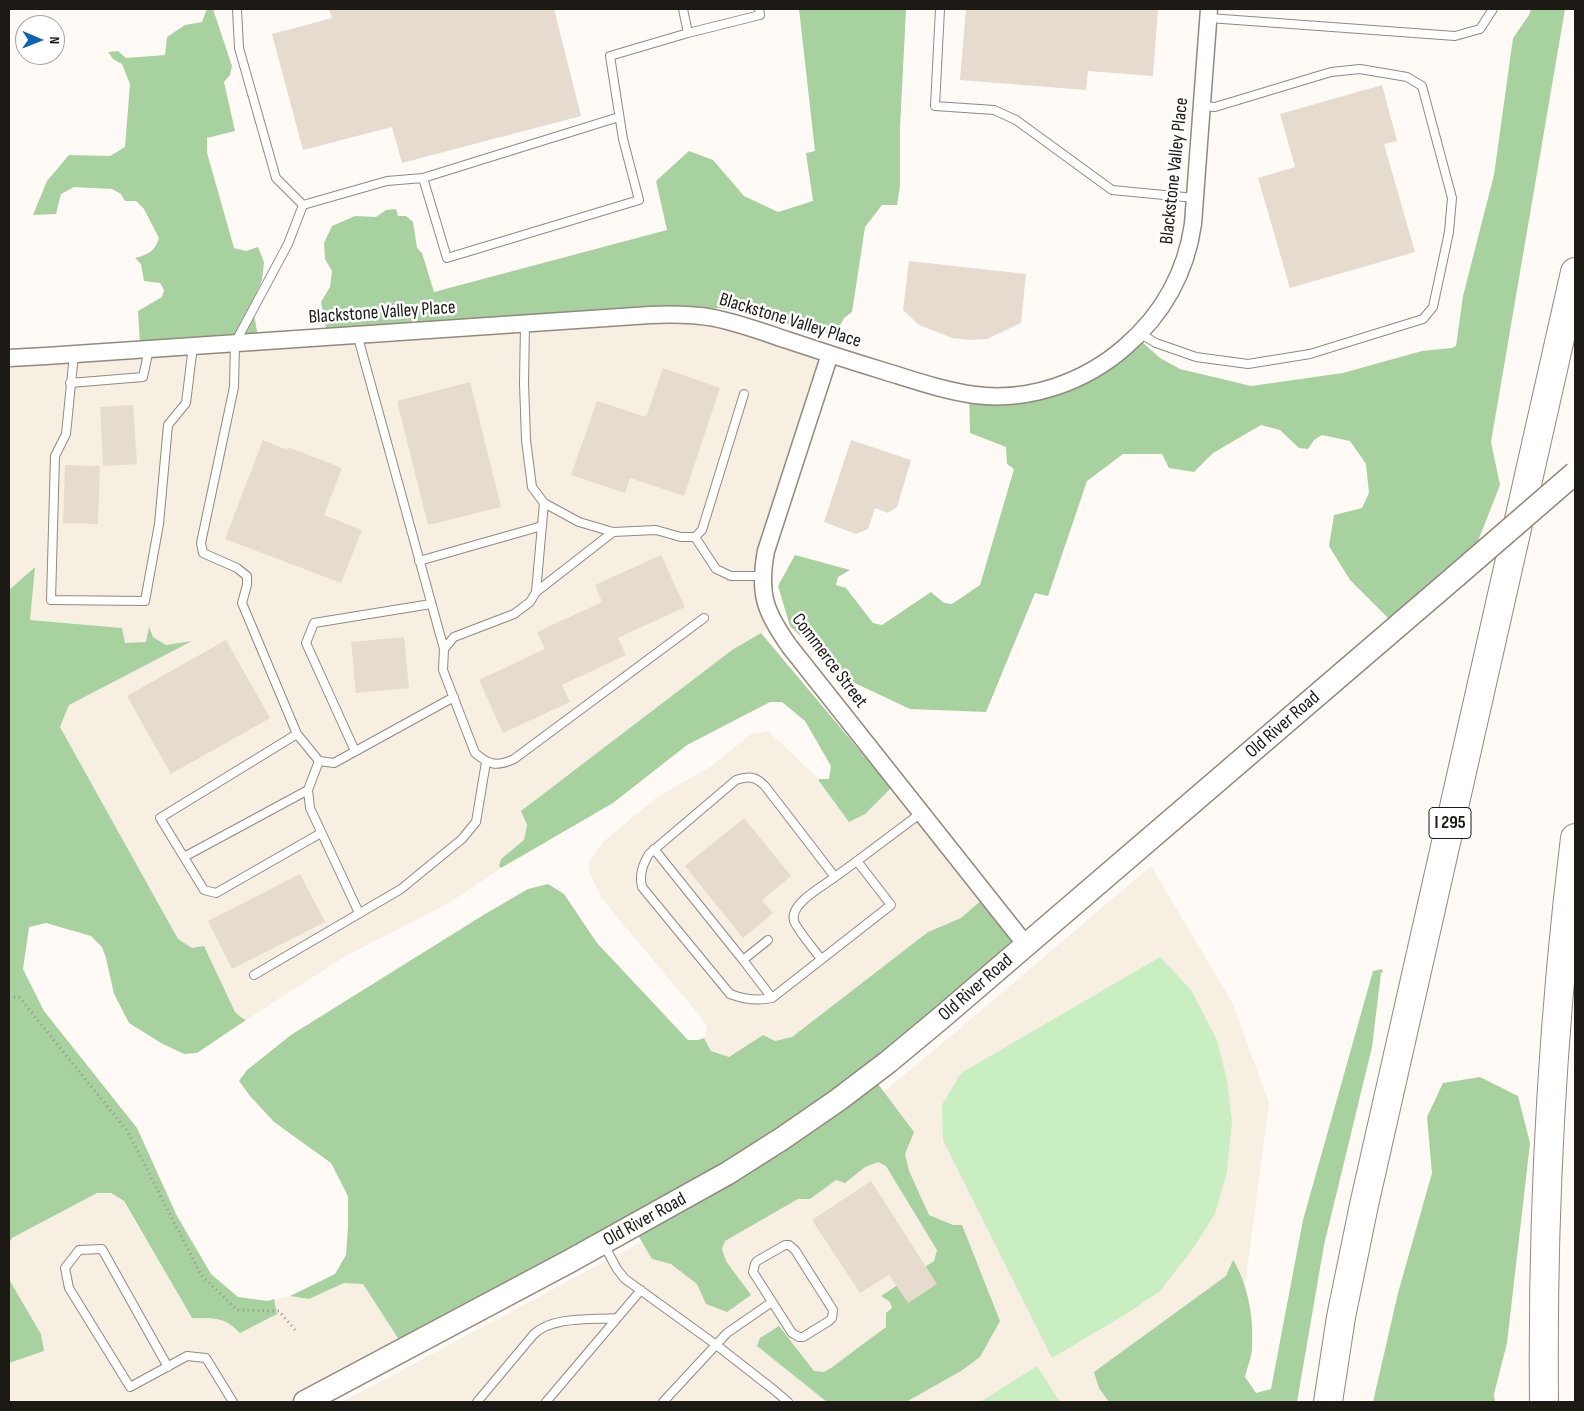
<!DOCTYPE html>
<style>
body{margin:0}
#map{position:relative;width:1584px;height:1411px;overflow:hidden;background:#fffaf5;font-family:"Sofia Sans Condensed",sans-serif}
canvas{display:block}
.frame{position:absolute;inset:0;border:10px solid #1d1914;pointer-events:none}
.north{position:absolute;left:15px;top:15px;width:50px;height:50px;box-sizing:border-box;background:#fff;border:1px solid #a5a3a1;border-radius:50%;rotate:91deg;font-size:14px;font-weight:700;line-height:20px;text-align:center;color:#1d1914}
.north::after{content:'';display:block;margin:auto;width:18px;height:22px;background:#0964b1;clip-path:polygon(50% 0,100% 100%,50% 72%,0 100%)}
</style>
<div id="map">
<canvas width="1584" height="1411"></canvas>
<div class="frame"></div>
<div class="north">N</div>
</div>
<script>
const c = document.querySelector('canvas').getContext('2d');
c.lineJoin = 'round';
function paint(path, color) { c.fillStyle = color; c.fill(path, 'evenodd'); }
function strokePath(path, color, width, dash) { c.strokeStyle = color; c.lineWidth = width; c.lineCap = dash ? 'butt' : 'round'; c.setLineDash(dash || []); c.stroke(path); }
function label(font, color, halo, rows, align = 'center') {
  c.font = font + ' "Sofia Sans Condensed",sans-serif'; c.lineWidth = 5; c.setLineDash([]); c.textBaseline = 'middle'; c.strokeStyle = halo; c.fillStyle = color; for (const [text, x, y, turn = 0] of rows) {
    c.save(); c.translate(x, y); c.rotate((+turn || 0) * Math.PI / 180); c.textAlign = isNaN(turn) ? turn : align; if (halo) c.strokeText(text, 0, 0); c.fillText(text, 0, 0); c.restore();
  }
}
paint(new Path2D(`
 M705 316 826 352 757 574 775 625 732 650 522 812 527 825 524 841 501 859 499 866 501 868 449 903 344 957 246 1020 242 1018 235 1012 204 946 192 948 178 939 60 727 69 705 191 641 166 645 153 637 150 629 146 642 125 643 122 628 30 620 34 567 9 590V357Z
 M768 731 819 779 849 822 895 785 985 897 961 918 928 932 792 1037 775 1041 763 1035 729 1057 711 1051 704 1038 707 1027 700 1016 602 899 590 874 588 864 603 842 657 797 710 767 751 734Z
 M1151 866 1232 1002 1269 1103 1240 1324 1212 1402H342L709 1206 835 1127 897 1081 952 1035Z
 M97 1192 111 1193 123 1201 192 1318H219L232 1325 274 1307V1299L290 1296 309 1299 344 1283 363 1284 403 1346 298 1402H9V1363L44 1351 41 1334 10 1281 9 1275V1243L12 1238Z`), '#f8efe3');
paint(new Path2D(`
 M1160 957 1191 990 1217 1040 1227 1080 1232 1121 1227 1172 1215 1214 1192 1250 1160 1291 1131 1311 1052 1358 943 1140 942 1105 961 1073Z
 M1037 1366 1060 1402H980Z`), '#c9eec1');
paint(new Path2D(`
 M207 9H213L232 66 230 75 224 82 235 131 207 138V153L234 248 246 251 258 247 264 262 262 280 252 303 258 337 140 344 138 311 162 297 164 290 160 283 144 281 141 264 135 258C148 255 156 250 159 238L144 209 136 201H125L121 194 112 189 74 187 61 194 56 214 33 215 47 181 69 155 110 156 125 147 130 84 122 64 113 59 108 52 118 51 126 58 165 55 167 37 185 25 202 22Z
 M799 9H906L900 128V186L897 205H882L865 227 852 312 844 318 835 335 720 308 327 334 321 302 330 287 332 271 325 259 324 243 332 226 355 216 376 217 386 210 396 209 398 216H406L413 222 417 248 422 253 434 292 667 230 656 181 689 151 713 160 744 196 778 212 813 201 806 153 815 151Z
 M1531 9H1565L1491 442 1500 485 1475 549 1393 623 1350 580 1329 546 1334 515 1362 508 1369 493 1366 464 1350 441 1322 435 1314 440 1308 449 1299 448 1280 430 1261 425 1213 453 1194 472 1169 468 1162 454H1123L1087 481 1048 596 1035 593 986 712 910 709 842 677 790 626 778 586 795 555 850 570 838 577 836 585 846 588 873 623 882 625 931 592 944 603 952 604 980 585 1014 469 1007 464 1006 447 970 433 969 393 1038 388 1086 367 1132 333 1160 358 1180 369 1251 386 1343 373 1422 351 1452 348 1456 346 1463 296 1494 175 1513 38 1529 15Z
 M35 567 30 620 122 628 125 643 146 642 149 627 153 637 166 645 192 641 69 705 60 727 178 939 192 948 204 946 235 1012 242 1018 246 1020 197 1053 184 1054 161 1043 129 1023 114 994 106 958 102 947 91 936 46 923 29 927 23 969 44 1011 137 1128 177 1216 211 1274 238 1297 268 1301 274 1299 277 1314 240 1333C224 1316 213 1318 192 1318L124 1201 111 1193H97L12 1238 9 1243V590Z
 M761 633 891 788 865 814 849 822 819 781V779H829L831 766 805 721 782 702H770L687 745 613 803 501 868 499 866 501 859 524 840 527 825 521 811 732 650Z
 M548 884 564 894 597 943 688 1040H698L704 1038 711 1051 729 1057 763 1035 775 1041 792 1037 928 932 961 918 985 897 1024 940 869 1072 914 1132 905 1154 909 1171 929 1215 953 1225H962L1000 1321 980 1357 961 1371 906 1402H827L757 1346 760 1338 779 1326 814 1371 824 1372 831 1368 886 1327V1313L892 1308 890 1302 881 1296 934 1261 937 1250 886 1166 878 1162 865 1167 845 1183 836 1180 810 1199H798L725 1241 722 1249 726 1261 751 1295 727 1312 706 1304 697 1284 671 1264 652 1259 632 1225 403 1346 363 1284 344 1283 309 1299 290 1296 335 1274 346 1255 348 1227V1196L331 1163 274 1122 250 1096 239 1081 247 1070 291 1035 485 914 528 889Z
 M1382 969 1383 972 1381 973 1372 1047 1324 1245 1297 1402H1109L1099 1388 1094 1372 1226 1276 1233 1260C1248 1284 1254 1319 1252 1347 1252 1357 1247 1367 1245 1377L1256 1393 1271 1389 1303 1220 1373 971Z
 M1480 1077 1518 1096 1530 1143 1507 1343 1494 1394 1495 1402H1373L1398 1293 1432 1173 1427 1117 1443 1083Z
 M9 1276 10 1281 41 1334 44 1351 9 1363Z`), '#a7d19e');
paint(new Path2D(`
 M329 9H554L581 116 402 163 392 127 303 150 272 34 332 18Z
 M966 9H1158L1153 76 1088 71 1086 90 960 80Z
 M1382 85 1397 141 1384 144 1415 252 1290 288 1258 178 1295 167 1280 114Z
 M909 261 1026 274 1021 323 987 339 970 340 952 338 919 325 903 310Z
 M663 368 720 388 684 496 630 478 625 493 571 475 597 401 646 417Z
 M470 382 501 507 428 525 397 401Z
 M133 405 137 464 103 466 100 407Z
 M263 440 287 450 288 447 342 468 324 515 362 530 341 583 225 539Z
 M851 440 911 460 897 507 888 513 875 508 868 529 856 534 824 522Z
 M65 465 100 466 98 524 63 523Z
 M661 555 685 607 618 638 626 655 562 685 570 702 503 733 479 680 545 649 537 632 602 602 595 585Z
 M404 637 409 688 356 693 351 642Z
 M226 640 270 718 171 774 127 696Z
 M744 818 791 876 762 900 773 913 743 938 685 866Z
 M300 874 325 922 232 969 208 921Z
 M871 1181 937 1284 908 1303 889 1275 860 1293 812 1220Z`), '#e6dbcf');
const lane = new Path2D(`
 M237 9 239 48 276 178 303 205
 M683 9 688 33 760 15 759 9
 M940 9 935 106 994 110 1016 120 1112 190 1195 198
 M1209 18 1455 36 1480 29 1493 9
 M423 178 447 258 639 200 623 139 610 56 688 33
 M303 205 288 244 235 343 234 387 201 543 203 553 237 568 247 576V585L242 603 297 734 319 761 334 763 454 697
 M303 205 387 181 423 178 619 117
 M525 324 524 383 526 440 532 487 544 503 579 522 613 532 656 530 681 537H695L702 530 744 394
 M1139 333 1156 343 1196 357 1248 364 1310 354 1423 319 1433 307 1449 232 1452 198 1422 86 1407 77 1360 69 1331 72 1215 107 1202 106
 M357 334 444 649
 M74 354 66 434 55 456 51 600 145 601 159 524 168 425 186 403 193 346
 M70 383 143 377 149 349
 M544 503 536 592 530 602 514 614 454 637 444 649 443 670 475 753C489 765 497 767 514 759L704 618
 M695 537 716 569 731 576H763
 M419 561 542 526
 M536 592 613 532
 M297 734 160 818 204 890 216 893 321 833
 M355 751 306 643 314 623 431 604
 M319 761 308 790 310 808 359 913
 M654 849 743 960
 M184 857 308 790
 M857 861 835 877 765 786C755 776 749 776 736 780L649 854C643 864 639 874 642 887L730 994C743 999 759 1001 772 998L891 905 857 861 921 813
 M768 940 743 960 772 998
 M821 959C816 952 796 928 794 921 789 904 823 886 835 877
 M254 975 401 889 462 839 476 822 486 762
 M604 1245 617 1269 625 1279 715 1344 774 1390 788 1402
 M785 1245H789L795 1250 833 1310 832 1318 829 1321 803 1337H799L792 1333 753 1272 755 1264 757 1261Z
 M168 1367 102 1249 79 1250 65 1268 69 1288 130 1387 187 1356 206 1358 233 1402
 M477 1402 534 1334C553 1316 591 1320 616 1318
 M546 1402 641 1290
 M663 1402 727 1333 772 1302`);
const street = new Path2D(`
 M830 354 766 551C758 594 765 612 790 647L1026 945
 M9 358 46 356 650 315C672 314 693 314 714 318 739 323 763 332 787 340 820 351 854 362 887 372 916 381 945 391 975 395 1029 402 1085 382 1125 347 1163 314 1186 272 1193 224L1209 9`);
const secondary = new Path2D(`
 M305 1402 570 1261 728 1173 783 1138 838 1100 888 1062 941 1018 1456 576`);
const highway = new Path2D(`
 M1328 1402 1341 1317 1364 1205 1575 272
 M1544 1402C1542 1214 1552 1025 1575 838`);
strokePath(lane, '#93897e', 10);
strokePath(street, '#93897e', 19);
strokePath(secondary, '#93897e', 25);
strokePath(highway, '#93897e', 30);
strokePath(new Path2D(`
 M9 997H19L128 1132 201 1275 237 1310 279 1311 295 1330`), '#96928d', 3, [1, 4]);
strokePath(lane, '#fff', 8);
strokePath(street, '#fff', 16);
strokePath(secondary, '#fff', 22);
strokePath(highway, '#fff', 28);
const secondaryBridge = new Path2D(`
 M1456 576 1575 473`);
strokePath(secondaryBridge, '#93897e', 25, []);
strokePath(secondaryBridge, '#fff', 22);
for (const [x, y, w] of [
 [1450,823,42]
]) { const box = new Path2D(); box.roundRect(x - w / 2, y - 15.5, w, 31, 4); c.fillStyle = '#fff'; c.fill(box); strokePath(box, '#1d1914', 1); }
label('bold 18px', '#1d1914', null, [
 ["I 295",1450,823]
]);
label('19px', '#1d1914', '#fff', [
 ["Blackstone Valley Place",1175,171,-84],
 ["Blackstone Valley Place",382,313,-4],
 ["Blackstone Valley Place",790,321,17],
 ["Commerce Street",829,661,53],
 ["Old River Road",1283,725,-41],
 ["Old River Road",976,988,-41],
 ["Old River Road",645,1220,-29]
]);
</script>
